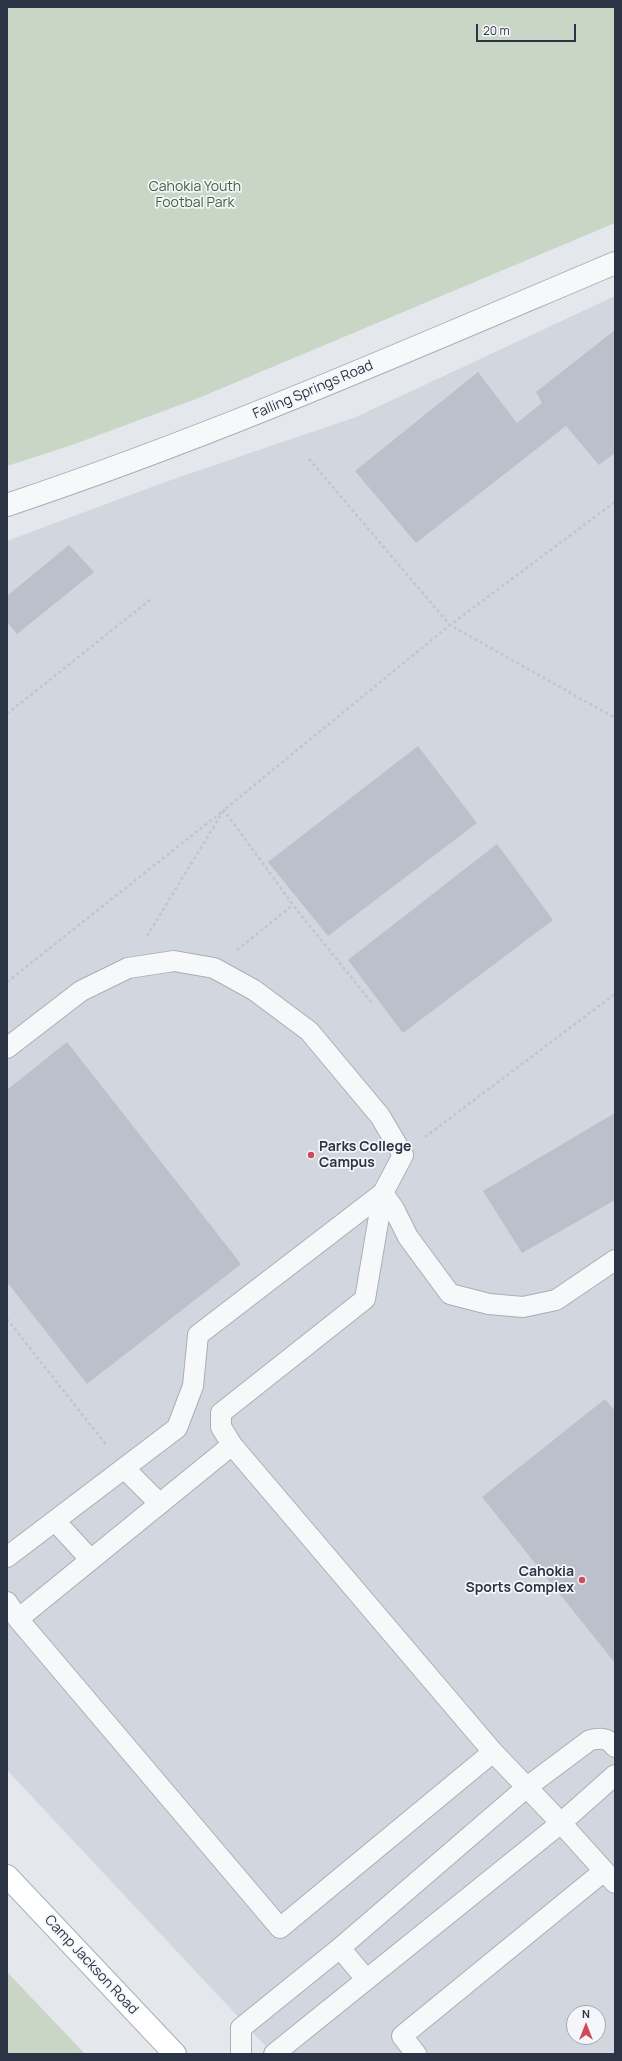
<!DOCTYPE html>
<style>
body{margin:0}
#map{position:relative;width:622px;height:2061px;overflow:hidden;background:#e4e7ec;font-family:Manrope,sans-serif}
canvas{display:block}
.frame{position:absolute;inset:0;border:8px solid #2b3445;pointer-events:none}
.north{position:absolute;left:566px;top:2005px;width:40px;height:40px;box-sizing:border-box;background:#f4f6f9;border:1px solid #a4a8b1;border-radius:50%;rotate:0deg;font-size:11px;font-weight:700;line-height:16px;text-align:center;color:#2b3445}
.north::after{content:'';display:block;margin:auto;width:14px;height:18px;background:#d1495b;clip-path:polygon(50% 0,100% 100%,50% 72%,0 100%)}
.scale{position:absolute;left:476px;top:24px;width:100px;height:18px;box-sizing:border-box;border:2px solid #2b3445;border-top:0;padding-left:5px;font-size:12px;line-height:14px;white-space:nowrap;color:#2b3445;-webkit-text-stroke:3px #f4f6f9;paint-order:stroke}
</style>
<div id="map">
<canvas width="622" height="2061"></canvas>
<div class="frame"></div>
<div class="north">N</div>
<div class="scale">20 m</div>
</div>
<script>
const c = document.querySelector('canvas').getContext('2d');
c.lineJoin = 'round';
function paint(path, color) { c.fillStyle = color; c.fill(path, 'evenodd'); }
function strokePath(path, color, width, dash) { c.strokeStyle = color; c.lineWidth = width; c.lineCap = dash ? 'butt' : 'round'; c.setLineDash(dash || []); c.stroke(path); }
function label(font, color, halo, rows, align = 'center') {
  c.font = font + ' Manrope,sans-serif'; c.lineWidth = 3.5; c.setLineDash([]); c.textBaseline = 'middle'; c.strokeStyle = halo; c.fillStyle = color; for (const [text, x, y, turn = 0] of rows) {
    c.save(); c.translate(x, y); c.rotate((+turn || 0) * Math.PI / 180); c.textAlign = isNaN(turn) ? turn : align; if (halo) c.strokeText(text, 0, 0); c.fillText(text, 0, 0); c.restore();
  }
}
paint(new Path2D(`
 M615 296V2054H273L7 1770V541L168 481 356 417ZM574 2013H598V2037H574Z`), '#d2d6de');
paint(new Path2D(`
 M7 7H615V223L201 397 72 445 7 466Z
 M7 1972 85 2054 7 2053Z`), '#c9d6c5');
paint(new Path2D(`
 M615 330V453L599 465 566 426 416 543 355 471 478 372 517 423 542 403 536 392Z
 M69 545 94 572 17 634 7 622V596Z
 M418 746 477 823 328 936 268 862Z
 M497 844 553 920 403 1033 348 960Z
 M67 1042 241 1264 87 1384 7 1282V1090Z
 M615 1113V1200L522 1253 483 1191Z
 M605 1399 615 1411V1663L482 1497Z`), '#bbc0ca');
const service = new Path2D(`
 M7 1048 81 991 128 968 174 961 214 968 254 990 309 1031 380 1116 403 1155 383 1193 198 1335 193 1386 177 1428 7 1557
 M383 1193 394 1209 408 1237 450 1294 489 1304 523 1307 556 1300 615 1260
 M232 1445 221 1427V1413L365 1299 383 1193
 M124 1468 160 1504
 M55 1521 91 1560
 M7 1602 18 1619
 M493 1752 280 1928 18 1619 232 1445 493 1752 561 1823 615 1883
 M340 1948 366 1979
 M241 2054V2028L340 1948 527 1787 590 1740C601 1738 607 1737 615 1747
 M274 2054 561 1823 615 1775
 M416 2054 402 2036 604 1871`);
const tertiary = new Path2D(`
 M7 505C214 436 414 348 615 263`);
const secondary = new Path2D(`
 M7 1876 175 2054`);
strokePath(service, '#a9aeb7', 22);
strokePath(tertiary, '#a9aeb7', 24);
strokePath(secondary, '#a9aeb7', 24);
strokePath(new Path2D(`
 M309 459 450 625 615 718
 M7 714 151 599
 M147 936 224 810 450 625 615 502
 M237 950 293 905
 M7 982 224 810 293 905 372 1003
 M425 1137 615 994
 M7 1319 107 1446`), '#c2c5cb', 2.5, [3, 3]);
strokePath(service, '#f7f8fa', 20);
strokePath(tertiary, '#f7f8fa', 22);
strokePath(secondary, '#fff', 22);
for (const [x, y, r, color] of [
 [311,1155,4,"#d1495b"],
 [582,1580,4,"#d1495b"]
]) { const dot = new Path2D(); dot.arc(x, y, r, 0, 2 * Math.PI); c.fillStyle = color; c.fill(dot); strokePath(dot, '#f4f6f9', 1.5); }
label('14px', '#3f6138', '#f4f6f9', [
 ["Cahokia Youth",195,187],
 ["Footbal Park",195,203]
]);
label('14px', '#2b3445', '#f4f6f9', [
 ["Falling Springs Road",313,390,-23],
 ["Camp Jackson Road",91,1965,47]
]);
label('bold 14px', '#2b3445', '#f4f6f9', [
 ["Parks College",319,1147],
 ["Campus",319,1163],
 ["Cahokia",574,1572,"right"],
 ["Sports Complex",574,1588,"right"]
], 'left');
</script>
